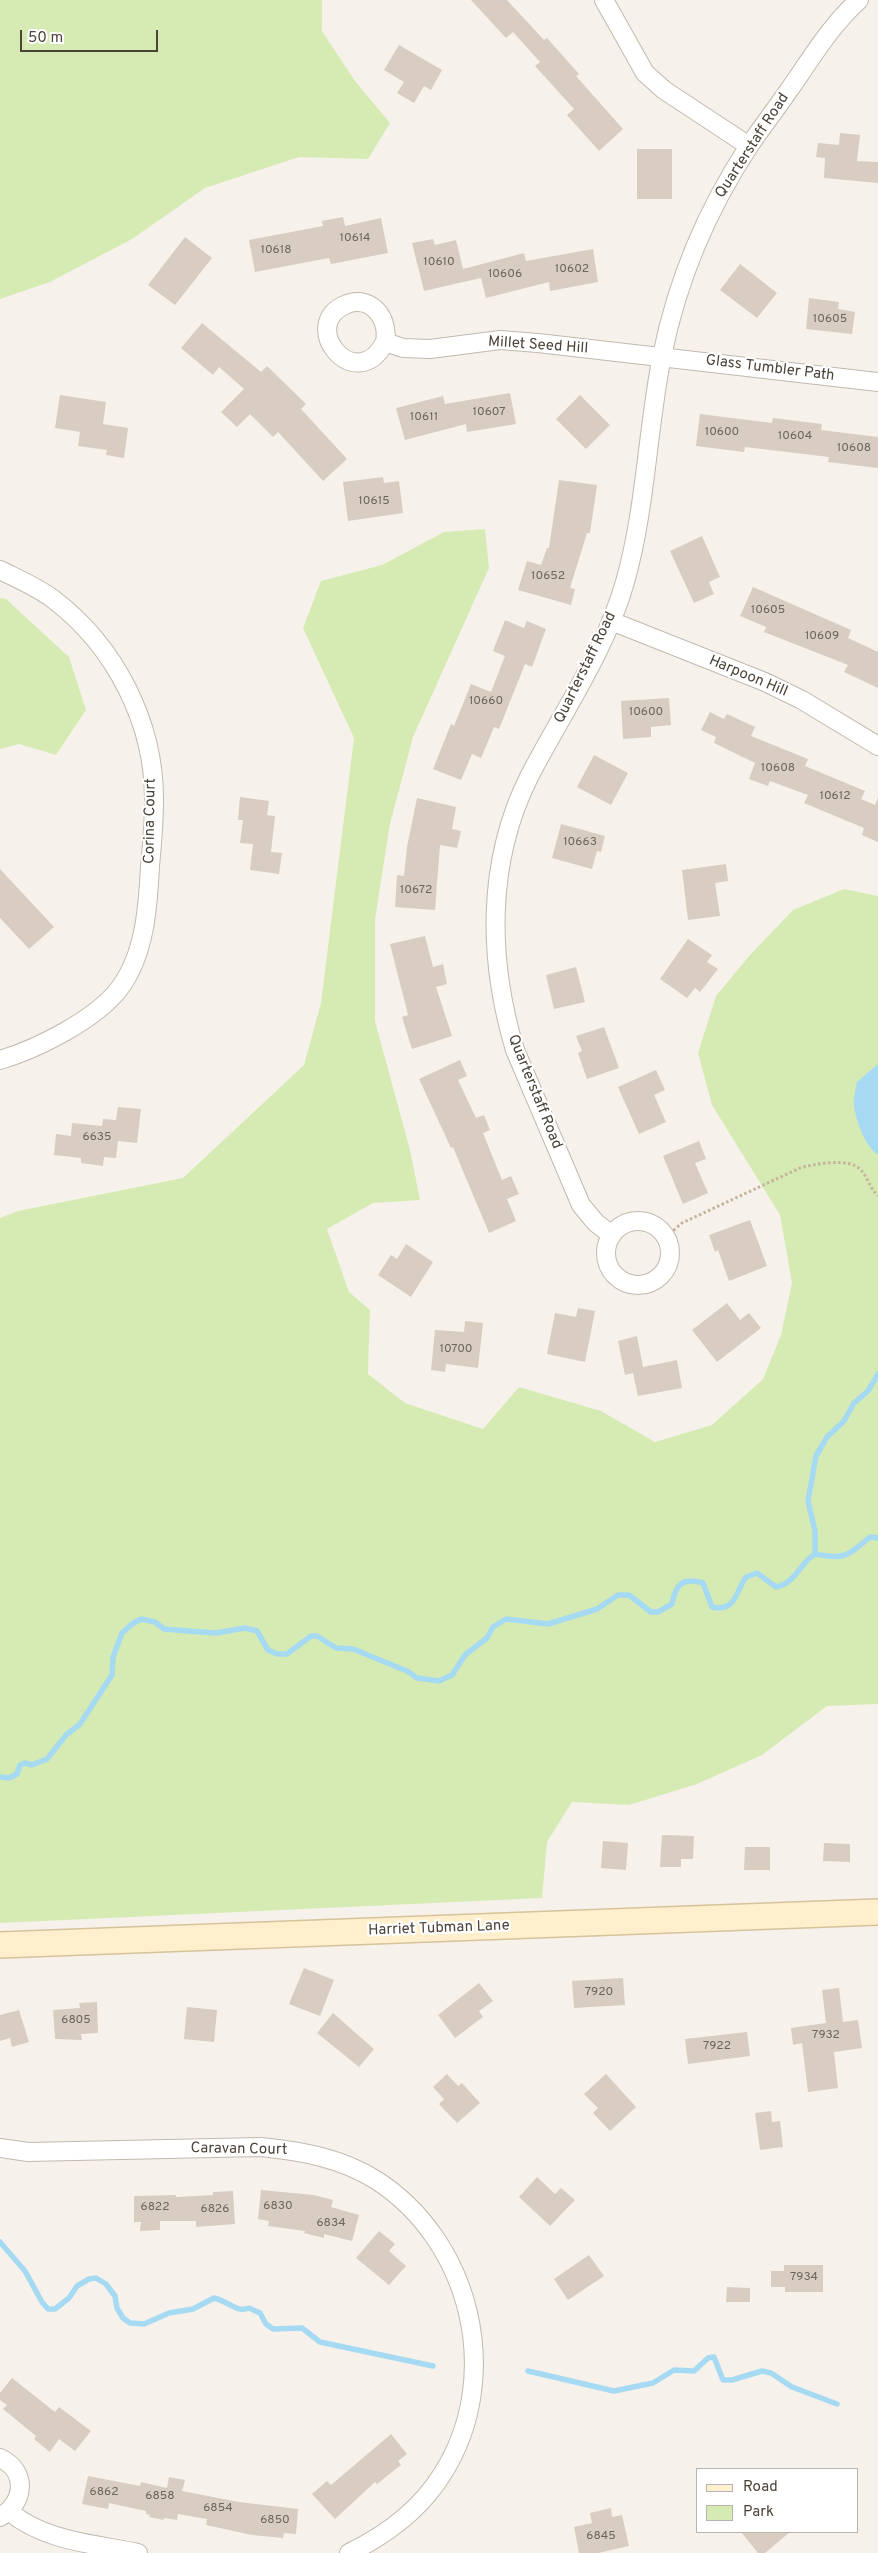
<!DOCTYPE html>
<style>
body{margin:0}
#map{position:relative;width:878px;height:2553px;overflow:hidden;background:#f6f2eb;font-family:Overpass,sans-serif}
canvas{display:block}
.legend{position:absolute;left:696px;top:2468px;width:162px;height:65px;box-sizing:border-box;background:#fff;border:1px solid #b7b3af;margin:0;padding:6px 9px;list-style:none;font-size:15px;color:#4b4238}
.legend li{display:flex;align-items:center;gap:10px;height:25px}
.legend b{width:25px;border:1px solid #b7b3af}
.scale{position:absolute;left:20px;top:30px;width:138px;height:22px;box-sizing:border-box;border:2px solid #4b4238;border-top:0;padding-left:6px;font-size:15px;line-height:18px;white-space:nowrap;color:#4b4238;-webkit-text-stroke:4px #fff;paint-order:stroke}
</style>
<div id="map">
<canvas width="878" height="2553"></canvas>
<ul class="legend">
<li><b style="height:6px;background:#ffefcc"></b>Road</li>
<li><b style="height:14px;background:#d6ebb3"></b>Park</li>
</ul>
<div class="scale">50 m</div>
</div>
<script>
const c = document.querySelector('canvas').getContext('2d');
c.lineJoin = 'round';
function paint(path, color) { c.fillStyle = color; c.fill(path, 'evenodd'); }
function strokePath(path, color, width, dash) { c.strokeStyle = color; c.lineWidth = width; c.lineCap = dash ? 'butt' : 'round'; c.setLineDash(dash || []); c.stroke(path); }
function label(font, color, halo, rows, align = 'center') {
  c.font = font + ' Overpass,sans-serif'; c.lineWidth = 4.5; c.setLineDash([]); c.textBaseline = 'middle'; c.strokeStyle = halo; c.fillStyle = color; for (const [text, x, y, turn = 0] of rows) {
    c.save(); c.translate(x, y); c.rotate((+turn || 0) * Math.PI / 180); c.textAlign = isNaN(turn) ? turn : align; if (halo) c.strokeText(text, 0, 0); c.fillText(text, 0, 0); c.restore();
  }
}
paint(new Path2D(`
 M0 0H322V31L355 81 390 123 368 159 299 157 205 188 132 239 50 282 0 299Z
 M485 529 489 568 413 737 390 824 375 919V1021L410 1150 420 1200 373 1203 327 1229 349 1292 370 1310 368 1374 405 1403 483 1429 519 1387 601 1411 655 1442 712 1425 763 1379 781 1335 792 1283 780 1215 712 1105 698 1053 716 996 749 956 793 910 844 889 878 896V1704L827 1706 762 1755 697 1784 629 1805 572 1802 547 1842 542 1898 0 1923V1218L18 1211 183 1178 304 1065 321 1003 354 738 303 628 321 581 382 565 444 532Z
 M0 598 6 599 69 657 86 710 56 755 19 744 0 749Z`), '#d6ebb3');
paint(new Path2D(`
 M878 1064V1155C865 1146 856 1121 854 1106 853 1098 856 1089 857 1082Z`), '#a6daf3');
strokePath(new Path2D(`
 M815 1554V1531L808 1501 816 1456 827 1437 844 1421 854 1403 868 1391 878 1374
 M0 1777 9 1778 17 1774 20 1765 25 1763 32 1765 47 1759 66 1735 80 1724 112 1675 113 1657 122 1633 132 1624 141 1619 155 1622 164 1629 188 1631 216 1633 245 1628 257 1631 268 1650 277 1654H287L311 1636H317L336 1648 353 1649 407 1671 417 1678 439 1681 452 1675 465 1655 487 1638 493 1627 506 1619 548 1624 597 1609 618 1595H629L651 1612H658L672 1604C676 1584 682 1577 703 1583L712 1607C736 1612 735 1593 746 1577L757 1573 776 1587C796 1583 799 1564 815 1554 846 1560 847 1556 870 1537L878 1538
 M0 2242 25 2271 42 2302 48 2309H55L69 2298 77 2286 89 2279 96 2278 106 2284 115 2296 117 2308 123 2318 130 2323 144 2324 169 2313 193 2309 214 2298C228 2301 236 2313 249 2308L260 2313 266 2324 273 2329 302 2328 320 2342 433 2366
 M528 2371 614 2391 653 2383 674 2370 694 2371 708 2358 714 2357 723 2380H732L762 2371 771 2373 792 2387 837 2404`), '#a6daf3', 5.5);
paint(new Path2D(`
 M471 0H507L544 40 547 38 579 74 576 76 623 129 599 151 567 115 574 109 535 66 540 62 513 32 506 38Z
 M399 45 442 70 431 90 424 86 414 103 397 93 404 82 384 70Z
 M840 133 860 135 857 161 878 162V183L824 178 825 158 816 157 818 143 839 145Z
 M637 149H672V199H637Z
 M343 217 345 226 381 218 388 253 331 264 329 258 255 272 249 240 323 226 322 221Z
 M185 237 212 258 175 305 148 285Z
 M433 239 435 245 456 240 463 269 524 253 526 261 593 249 598 282 550 291 549 282 486 298 481 278 424 291 412 243Z
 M740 264 777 293 757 318 720 290Z
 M809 298 839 302 838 309 855 312 852 334 806 329Z
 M202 323 261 372 267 366 306 404 301 409 347 459 323 481 278 432 273 437 250 414 237 427 221 412 244 389 219 367 213 375 181 348Z
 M510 393 516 424 467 432 466 424 405 440 396 408 443 396 445 404Z
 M60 395 106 402 103 424 128 428 124 458 106 455 107 450 78 446 80 432 55 428Z
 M580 395 610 425 586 449 556 419Z
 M700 414 772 423 773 418 822 424 821 430 878 437V468L828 462 829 457 745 447 744 452 696 446Z
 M383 477 384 483 399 481 403 513 348 521 343 482Z
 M559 480 597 485 590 533H587L570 588 575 589 571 605 518 590 527 561 541 565 547 548H549Z
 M702 536 720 577 709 582 714 594 694 603 670 551Z
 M753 587 851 630 848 638 878 652V688L844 672 848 665 764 632 766 627 740 616Z
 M505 620 524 628 527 621 546 629 532 667 525 664 499 729 494 727 481 758 472 754 461 780 433 769 451 724 454 726 471 684 491 692 505 656 493 651Z
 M669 698 671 725 651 727V737L623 739 621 701Z
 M710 712 724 719 727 714 755 727 751 736 808 759 805 766 865 791 861 799 875 805 878 797V842L862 835 864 828 804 803 808 795 770 781 768 786 749 779 755 763 714 743 716 737 701 730Z
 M594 755 628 773 611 805 577 787Z
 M240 797 269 801 267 815 275 816 271 852 282 853 279 874 250 870 253 844 240 843 243 820H238Z
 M417 798 456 807 452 829 461 831 457 848 440 845 435 910 395 907 397 875 404 876 407 847Z
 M561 824 605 836 601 852 597 851 592 869 552 858Z
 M726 864 728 881 715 883 720 916 688 920 682 870Z
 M0 869 54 927 29 949 0 918Z
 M425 936 433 967 443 964 447 984 436 987 452 1036 412 1049 402 1017 408 1015 390 944Z
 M688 939 712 955 707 962 718 969 700 992 695 988 687 998 660 979Z
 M576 967 585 1002 554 1009 546 975Z
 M604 1027 619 1068 587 1079 578 1053 582 1051 576 1036Z
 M460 1060 467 1076 458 1080 476 1118 484 1115 490 1130 483 1133 502 1180 511 1176 519 1194 507 1199 516 1221 489 1233 453 1147 451 1148 419 1079Z
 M656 1070 665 1090 654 1095 666 1122 639 1134 618 1087Z
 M118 1107 141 1109 137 1143 118 1141 116 1158 104 1157 103 1166 81 1163V1158L54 1155 56 1134 71 1136 72 1123 102 1126 103 1119 116 1120Z
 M699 1141 706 1159 695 1163 708 1193 683 1204 663 1156Z
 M750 1220 767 1266 729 1281 718 1250 715 1252 709 1235Z
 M406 1244 433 1262 411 1297 378 1275 391 1255 397 1259Z
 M727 1303 740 1320 749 1313 761 1328 717 1362 692 1330Z
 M578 1308 595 1311 585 1362 547 1354 555 1313 576 1317Z
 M465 1321 483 1323 478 1368 446 1364 445 1372 431 1370 435 1330 464 1332Z
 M637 1336 643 1367 677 1360 682 1388 638 1396 633 1373 625 1375 618 1341Z
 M662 1835 694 1836 693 1859H681V1867H660Z
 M603 1841 628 1843 626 1870 601 1868Z
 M824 1843 850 1844V1862L823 1861Z
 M745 1847H770V1870H744Z
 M304 1968 334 1980 320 2016 289 2004Z
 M623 1978 625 2005 574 2008 572 1981Z
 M479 1983 493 2001 479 2011 483 2017 455 2038 438 2015Z
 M839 1988 843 2022 858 2020 862 2048 834 2052 838 2088 808 2092 802 2043 793 2045 791 2028 826 2023 822 1990Z
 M97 2002 98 2033 81 2034 82 2040 55 2039 53 2010 80 2008 79 2003Z
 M187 2007 217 2010 214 2042 184 2039Z
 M19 2010 29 2042 12 2047 10 2038 0 2041V2015Z
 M333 2013 374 2049 359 2067 317 2033Z
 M747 2032 750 2056 688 2064 685 2039Z
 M447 2074 458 2086 462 2083 480 2103 457 2123 439 2104 444 2099 433 2087Z
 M606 2074 636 2107 610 2131 593 2113 598 2108 584 2094Z
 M771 2111 772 2122 780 2121 783 2147 760 2150 755 2113Z
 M537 2177 555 2194 561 2188 575 2200 550 2226 519 2197Z
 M261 2190 314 2195 333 2200 331 2207 359 2215 352 2241 324 2234V2238L304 2233 305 2231 268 2226 269 2221 258 2219Z
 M233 2191 235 2224 196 2227V2221H160V2230L140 2231 141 2222H134V2196L176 2195V2197L213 2195V2192Z
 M379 2231 395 2244 389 2251 406 2266 389 2285 356 2258Z
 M589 2255 604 2276 568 2300 554 2279Z
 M784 2265H823V2292H785V2287H771V2271H784Z
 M727 2287 750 2288V2302H726Z
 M12 2378 55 2412 59 2407 91 2431 75 2451 59 2439 50 2452 34 2439 36 2436 3 2409 7 2405 0 2400V2393Z
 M391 2434 407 2454 398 2461 401 2465 377 2484 375 2482 335 2519 312 2494 327 2481 331 2485Z
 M88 2476 140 2486 141 2482 167 2488 169 2477 185 2480 182 2491 239 2502 298 2509 296 2534 284 2533 283 2538 252 2535 206 2525 207 2519 178 2514 177 2520 164 2518V2520L149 2517 150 2515 146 2514V2511L109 2503 108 2509 82 2504Z
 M611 2508 612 2517 622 2515 629 2546 598 2553H579L574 2527 592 2523 590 2513Z
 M741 2532H790L765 2553H758Z`), '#d8cdc0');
const street = new Path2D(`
 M604 0 645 73 664 90 749 146
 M385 342C389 320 373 295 347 304 296 324 356 398 385 342L403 348 430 349 500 340 538 343 878 382
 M0 570C18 579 37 587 53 599 115 646 155 723 154 802 154 823 152 845 150 866 148 907 145 955 119 989 95 1020 37 1049 0 1060
 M611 621 765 682 802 700 878 746
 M606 1253a32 32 0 1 1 64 0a32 32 0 1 1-64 0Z
 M612 1235 596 1223 581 1205 515 1050C488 960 486 863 529 777 562 713 605 652 625 582 646 508 647 431 662 356 677 281 707 210 749 146 762 127 776 109 789 90 811 59 830 26 859 0
 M0 2148 28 2152 261 2147C301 2151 341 2158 376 2180 471 2241 504 2376 443 2473 421 2509 386 2535 349 2553
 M0 2458C28 2471 25 2503 0 2517
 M10 2512C44 2541 95 2544 138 2553`);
const secondary = new Path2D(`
 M0 1945 878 1912`);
strokePath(street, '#c2b9ad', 20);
strokePath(secondary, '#d7c29a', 28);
strokePath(new Path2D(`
 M666 1237 682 1223 800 1168C814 1164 850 1157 861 1170 868 1178 869 1187 878 1196`), '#c4b49d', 3, [2.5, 2.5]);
strokePath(street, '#fff', 18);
strokePath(secondary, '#ffefcc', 25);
label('12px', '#6e655a', null, [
 ["10614",355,239],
 ["10618",276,251],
 ["10610",439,263],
 ["10602",572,270],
 ["10606",505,275],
 ["10605",830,320],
 ["10607",489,413],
 ["10611",424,418],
 ["10600",722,433],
 ["10604",795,437],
 ["10608",854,449],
 ["10615",374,502],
 ["10652",548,577],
 ["10605",768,611],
 ["10609",822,637],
 ["10660",486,702],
 ["10600",646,713],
 ["10608",778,769],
 ["10612",835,797],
 ["10663",580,843],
 ["10672",416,891],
 ["6635",97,1138],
 ["10700",456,1350],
 ["7920",599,1993],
 ["6805",76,2021],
 ["7932",826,2036],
 ["7922",717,2047],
 ["6830",278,2207],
 ["6822",155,2208],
 ["6826",215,2210],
 ["6834",331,2224],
 ["7934",804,2278],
 ["6862",104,2493],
 ["6858",160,2497],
 ["6854",218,2509],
 ["6850",275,2521],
 ["6845",601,2537]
]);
label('15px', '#4b4238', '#fff', [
 ["Quarterstaff Road",753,146,-57],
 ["Millet Seed Hill",538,346,4],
 ["Glass Tumbler Path",770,369,7],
 ["Quarterstaff Road",586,668,-64],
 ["Harpoon Hill",748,677,23],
 ["Corina Court",151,821,-89],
 ["Quarterstaff Road",534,1092,68],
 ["Harriet Tubman Lane",439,1929,-2],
 ["Caravan Court",239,2150,1]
]);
</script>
